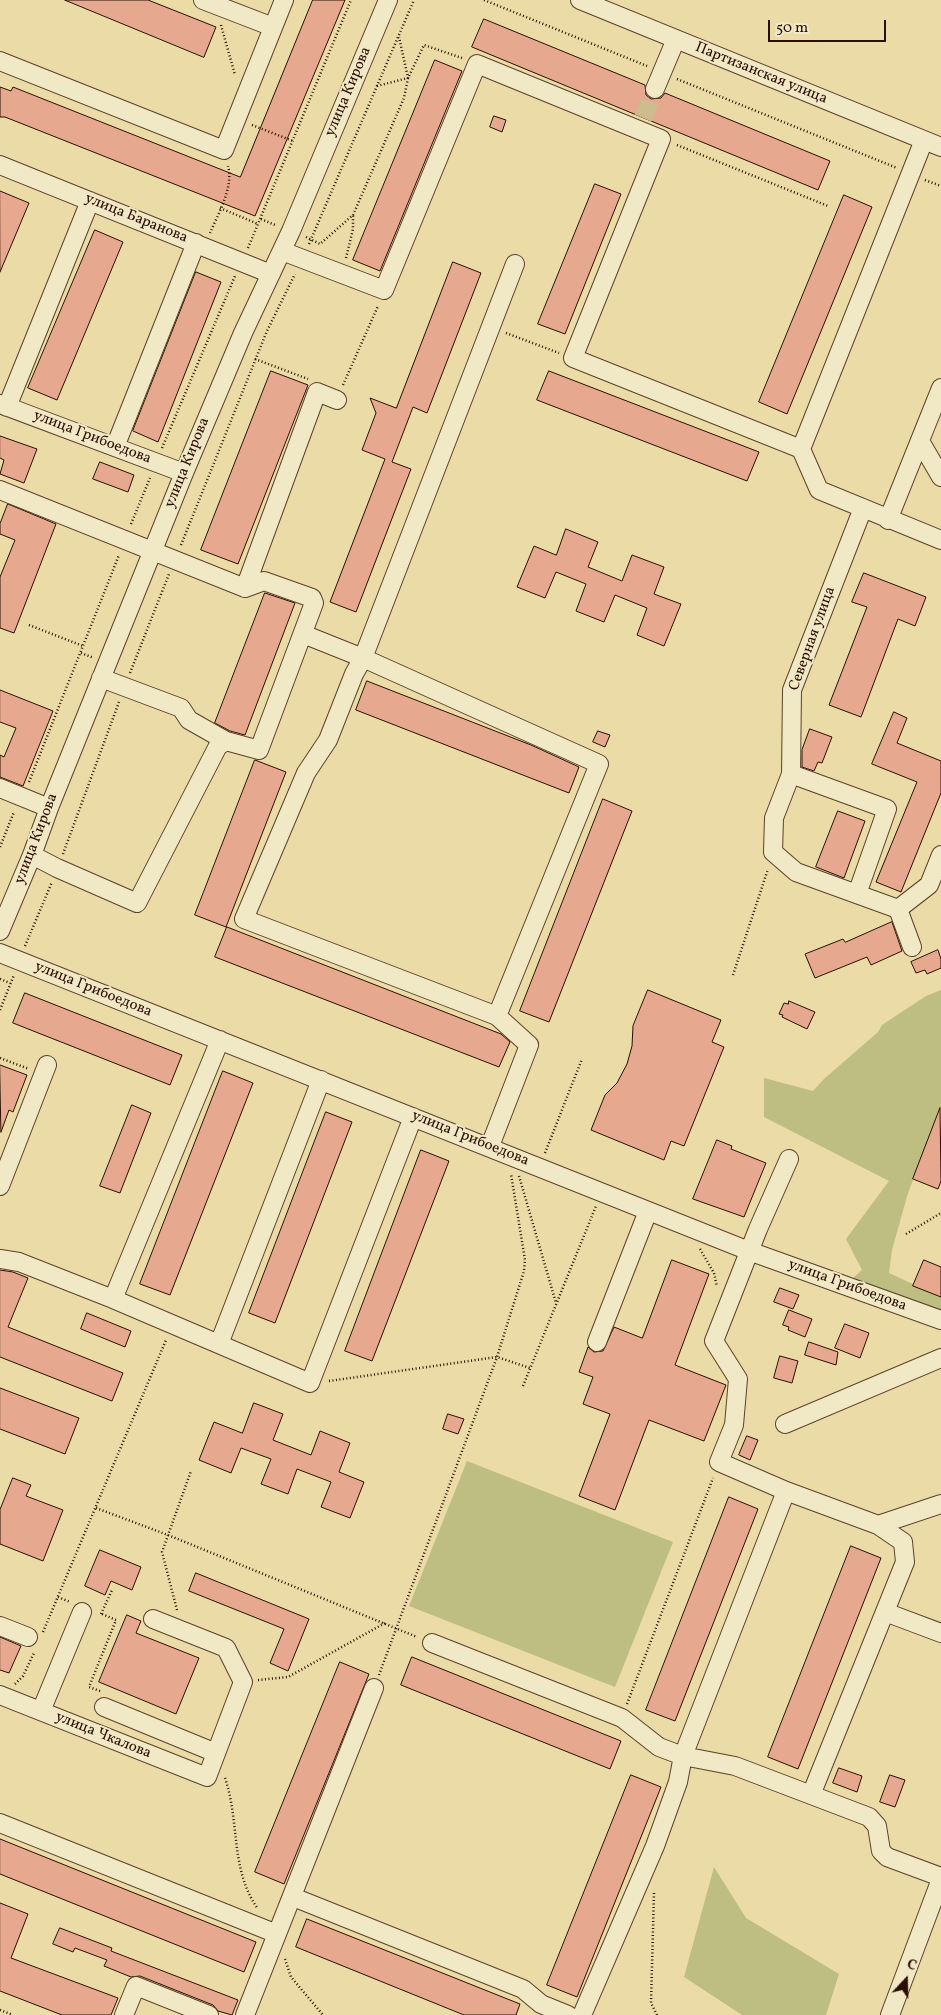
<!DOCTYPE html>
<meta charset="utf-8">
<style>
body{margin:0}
#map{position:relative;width:941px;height:2015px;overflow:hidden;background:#eadba7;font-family:Vollkorn,serif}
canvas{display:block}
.north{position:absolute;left:881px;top:1955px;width:50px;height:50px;-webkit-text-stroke:4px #f1e8c6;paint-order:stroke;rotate:21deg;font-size:14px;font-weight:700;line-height:20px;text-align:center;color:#2a0f00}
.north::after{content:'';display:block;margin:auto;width:18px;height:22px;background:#2a0f00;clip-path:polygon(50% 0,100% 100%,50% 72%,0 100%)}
.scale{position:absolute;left:768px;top:20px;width:118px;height:22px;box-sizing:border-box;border:2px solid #2a0f00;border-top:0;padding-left:6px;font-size:15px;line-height:18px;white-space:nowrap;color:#2a0f00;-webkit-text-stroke:4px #f1e8c6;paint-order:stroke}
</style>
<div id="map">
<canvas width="941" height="2015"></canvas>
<div class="north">С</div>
<div class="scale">50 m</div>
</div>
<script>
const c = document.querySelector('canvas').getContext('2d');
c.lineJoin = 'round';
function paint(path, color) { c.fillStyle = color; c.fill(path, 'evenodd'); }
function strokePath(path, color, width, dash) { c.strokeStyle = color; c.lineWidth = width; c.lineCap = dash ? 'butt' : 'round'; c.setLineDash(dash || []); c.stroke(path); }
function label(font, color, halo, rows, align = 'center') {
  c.font = font + ' Vollkorn,serif'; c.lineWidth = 4; c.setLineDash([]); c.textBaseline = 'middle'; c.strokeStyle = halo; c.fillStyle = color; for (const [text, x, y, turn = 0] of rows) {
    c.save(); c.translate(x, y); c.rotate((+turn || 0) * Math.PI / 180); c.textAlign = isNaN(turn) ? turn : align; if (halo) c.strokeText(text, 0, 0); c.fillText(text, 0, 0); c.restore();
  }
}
paint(new Path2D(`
 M941 990V1107L908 1193 892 1250 889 1273 941 1297V1311L852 1279 862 1270 846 1239 889 1181 764 1117V1078L813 1091 824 1079 878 1032 882 1025 926 996Z
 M467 1461 673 1542 615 1687 409 1606Z
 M714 1867 746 1918 839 1974 826 2015H742L684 1977Z`), '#bebe82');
const building = new Path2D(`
 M65 0H148L216 27 204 57Z
 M313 0H345L255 216 5 117H0V87L11 91 13 87 240 177Z
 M484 19 645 85 646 95 651 99 661 98 665 93 830 161 818 190 472 47Z
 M435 60 462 71 380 271 353 260Z
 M494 116 506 120 502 132 490 127Z
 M595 184 621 194 565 334 538 324Z
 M0 191 29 203 0 272Z
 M844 195 872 207 787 414 759 402Z
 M95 230 123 242 57 400 28 388Z
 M453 262 481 273 427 413 413 407 392 462 411 469 356 612 330 602 385 459 362 450 376 413 370 398 396 408Z
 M196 272 221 282 158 442 133 431Z
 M271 371 308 385 238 564 201 550Z
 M549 371 759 452 747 481 537 400Z
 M0 436 37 449 24 483 0 474 4 460 0 458Z
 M100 462 134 475 128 492 93 479Z
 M8 504 56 524 14 633 0 628V577L15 540 0 534V524Z
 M566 529 598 542 588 567 622 581 632 555 664 567 654 594 681 604 664 646 637 635 647 608 615 595 604 622 576 611 586 584 556 572 545 598 517 587 534 546 556 555Z
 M864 573 926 597 915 626 898 619 861 717 829 705 867 607 852 602Z
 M265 593 295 603 245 735 230 731 215 723Z
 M367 681 531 745 579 767 569 793 356 710Z
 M0 690 53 711 23 786 0 777V755L4 757 16 728 0 722Z
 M894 712 907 718 897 743 941 761V793L901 892 876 882 917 782 872 764Z
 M810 729 832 737 822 763 818 762 814 771 802 767V750Z
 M598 731 610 735 605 747 593 742Z
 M255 760 286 772 226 927 195 915Z
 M603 799 632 811 549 1022 520 1011Z
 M838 811 865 821 844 878 816 867Z
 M892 922 902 951 871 965 867 957 815 978 805 954 843 939 845 942Z
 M227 927 501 1034 510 1042 499 1067 215 957Z
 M938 950 941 959V968L927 974 925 970 916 973 911 962Z
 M648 990 721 1020 712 1042 724 1047 684 1146 671 1141 664 1160 591 1130 605 1095 617 1083 627 1064 632 1046 633 1026Z
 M25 993 182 1055 170 1085 13 1023Z
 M789 1001 815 1012 807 1029 782 1017 783 1015 779 1014 784 1003 788 1004Z
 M0 1065 27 1075 13 1112 9 1110 1 1132Z
 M223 1071 253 1083 170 1295 140 1284Z
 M132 1105 151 1113 120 1193 100 1186Z
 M940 1108 941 1181 938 1189 913 1179Z
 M326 1112 352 1122 275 1323 249 1313Z
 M717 1140 732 1146 731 1149 766 1163 744 1217 693 1199Z
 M421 1150 449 1161 372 1361 345 1351Z
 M672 1260 709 1274 675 1365 726 1385 704 1441 649 1420 615 1510 579 1496 610 1414 583 1404 593 1377 579 1372 588 1347 594 1352 603 1351 614 1327 642 1338Z
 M924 1260 941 1267V1297L913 1286Z
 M0 1270 13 1272 28 1278 8 1327 123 1373 112 1401 0 1357Z
 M780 1288 799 1295 793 1309 774 1302Z
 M789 1310 812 1319 805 1337 788 1330 789 1327 783 1325Z
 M87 1313 131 1331 125 1347 81 1329Z
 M845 1324 869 1333 860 1358 835 1348Z
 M809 1342 838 1352 836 1365 805 1355Z
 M780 1356 798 1361 792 1383 774 1378Z
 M0 1388 79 1418 65 1454 0 1429Z
 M254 1403 283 1414 273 1440 311 1455 320 1431 350 1443 339 1472 364 1482 350 1518 321 1507 331 1482 297 1469 288 1494 261 1484 271 1459 241 1448 231 1473 199 1460 214 1422 242 1433Z
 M448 1414 464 1419 458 1434 443 1429Z
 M747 1436 758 1440 750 1460 739 1455Z
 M13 1478 31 1485 26 1496 63 1510 43 1561 0 1544V1510Z
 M729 1497 758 1509 675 1721 646 1710Z
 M851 1546 881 1558 798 1769 768 1757Z
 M100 1550 141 1567 132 1590 111 1581 105 1595 85 1586Z
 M196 1573 309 1619 288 1671 270 1663 284 1629 189 1591Z
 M127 1615 141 1621 136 1633 199 1658 176 1714 99 1682Z
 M0 1637 21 1646 9 1673 0 1670Z
 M412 1657 621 1741 610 1769 401 1685Z
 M340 1662 369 1674 284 1884 255 1872Z
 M839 1768 862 1776 857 1792 833 1783Z
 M631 1775 661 1787 577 1997 547 1985Z
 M890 1775 905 1780 895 1807 880 1802Z
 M0 1839 256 1942 244 1972 0 1874Z
 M0 1903 28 1914 11 1958 118 1998 111 2015H62L0 1991Z
 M307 1919 520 2004 516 2015H464L296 1947Z
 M60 1928 112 1948 111 1951 238 2000 232 2015 218 2011 213 2005 140 1976 131 1977 104 1966 107 1960 75 1948 73 1952 53 1944Z`);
paint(building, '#e6a88e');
strokePath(building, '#2a0f00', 1);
strokePath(new Path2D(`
 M643 118 655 89`), '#cdbc8e', 18, [18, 9]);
const minor = new Path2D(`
 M203 0 273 27
 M580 0 941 147
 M0 61 224 150 284 0
 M655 89 676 39
 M0 165 271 274
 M282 251 384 290 477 64 661 139 573 358 801 449 819 490 941 540
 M0 404 184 473
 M7 407 90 201
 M920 441 941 477
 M115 447 196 243
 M801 449 924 140
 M0 490 245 588 317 392 337 400
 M863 508 792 690 791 774 774 818 773 852 796 872 898 909 929 885 941 855
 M888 520 941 388
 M303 634 363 658 599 764 497 1016
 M101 678 181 708 189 720 226 741
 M791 774 887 809 857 894
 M0 788 49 808
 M32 855 57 868 137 903 218 746 226 741 259 750 314 603 312 598 264 581 245 588
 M898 909 912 947
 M0 931 32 855 49 808 184 473 243 333 291 231 388 0
 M0 953 749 1251 941 1320
 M490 1146 529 1045 497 1016 244 919 306 773 328 740 354 674 363 658 515 264
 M789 1159 758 1229 714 1341 738 1379 734 1425 719 1462 786 1491 878 1525 903 1542 905 1562 811 1795
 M0 1186 47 1065
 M0 1259 19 1262 113 1299 310 1383 413 1117
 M113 1299 220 1040
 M597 1342 648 1211
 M219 1344 321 1080
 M785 1424 941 1358
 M878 1525 941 1504
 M885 1612 941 1633
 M0 1626 28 1637
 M432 1643 622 1718 659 1747 683 1756 735 1766 869 1817 877 1826 881 1851 887 1857 941 1877
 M0 1695 207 1777 243 1682 226 1648 153 1619
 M104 1707 216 1753
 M41 1711 82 1612
 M0 1823 277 1934
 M293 1897 523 1989 541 2004 568 2015
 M124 2015 136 1986 209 2015
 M245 2015 374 1688
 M582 2015 655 1846 678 1782 683 1756 786 1491
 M890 2015 941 1879`);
strokePath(minor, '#5a422a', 20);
strokePath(new Path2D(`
 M484 0 647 66
 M221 25 235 75
 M677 79 897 168
 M377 86 408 78 399 37
 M252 125 293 141
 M677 145 828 206
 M925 180 941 186
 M220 208 258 224
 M261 219 275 225
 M210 233C218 214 234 187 228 166
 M306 237 320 244 353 215 404 98 408 78 424 45 462 58
 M309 244 414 0
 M248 248 351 0
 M346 258 353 229V215
 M506 333 559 353
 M255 359 308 379
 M343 385 378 306
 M162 448 235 276
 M131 524 150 478
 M181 545 267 331 295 274
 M29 625 83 646
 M81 653 94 658
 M130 673 169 574
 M29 782 119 555
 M0 847 14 812
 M63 854 119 702
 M25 946 52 882
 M733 975 768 869
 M0 979 10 983
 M0 1010 14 975
 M0 1058 29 1069
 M545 1153 582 1059
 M519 1176 556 1303
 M906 1234 941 1213
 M700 1249 714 1273 717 1287
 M329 1381 497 1357 530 1368
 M523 1386 596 1206
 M96 1508 168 1535 417 1637
 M58 1597 70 1602
 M177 1610 162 1552 191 1471
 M101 1614 112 1590
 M43 1632 166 1340
 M379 1675 497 1357 524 1271 525 1260 511 1174
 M258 1680 288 1677 385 1623
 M15 1684 23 1676 34 1653
 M100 1691 89 1687 116 1620 102 1614
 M627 1704 713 1478
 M225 1778C240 1822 230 1870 258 1909
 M654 1893 651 2003 657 2015
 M285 1959 291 1977 323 2015
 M0 2010 13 2015`), '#2a0f00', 2.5, [1, 2.5]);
strokePath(minor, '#f1e8c6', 18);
label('15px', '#2a0f00', '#f1e8c6', [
 ["Партизанская улица",761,74,22],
 ["улица Кирова",349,92,-67],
 ["улица Баранова",136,219,22],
 ["улица Грибоедова",92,438,21],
 ["улица Кирова",188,463,-68],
 ["Северная улица",813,639,-70],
 ["улица Кирова",37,839,-69],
 ["улица Грибоедова",93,990,22],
 ["улица Грибоедова",470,1139,22],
 ["улица Грибоедова",847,1286,20],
 ["улица Чкалова",103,1736,22]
]);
</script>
